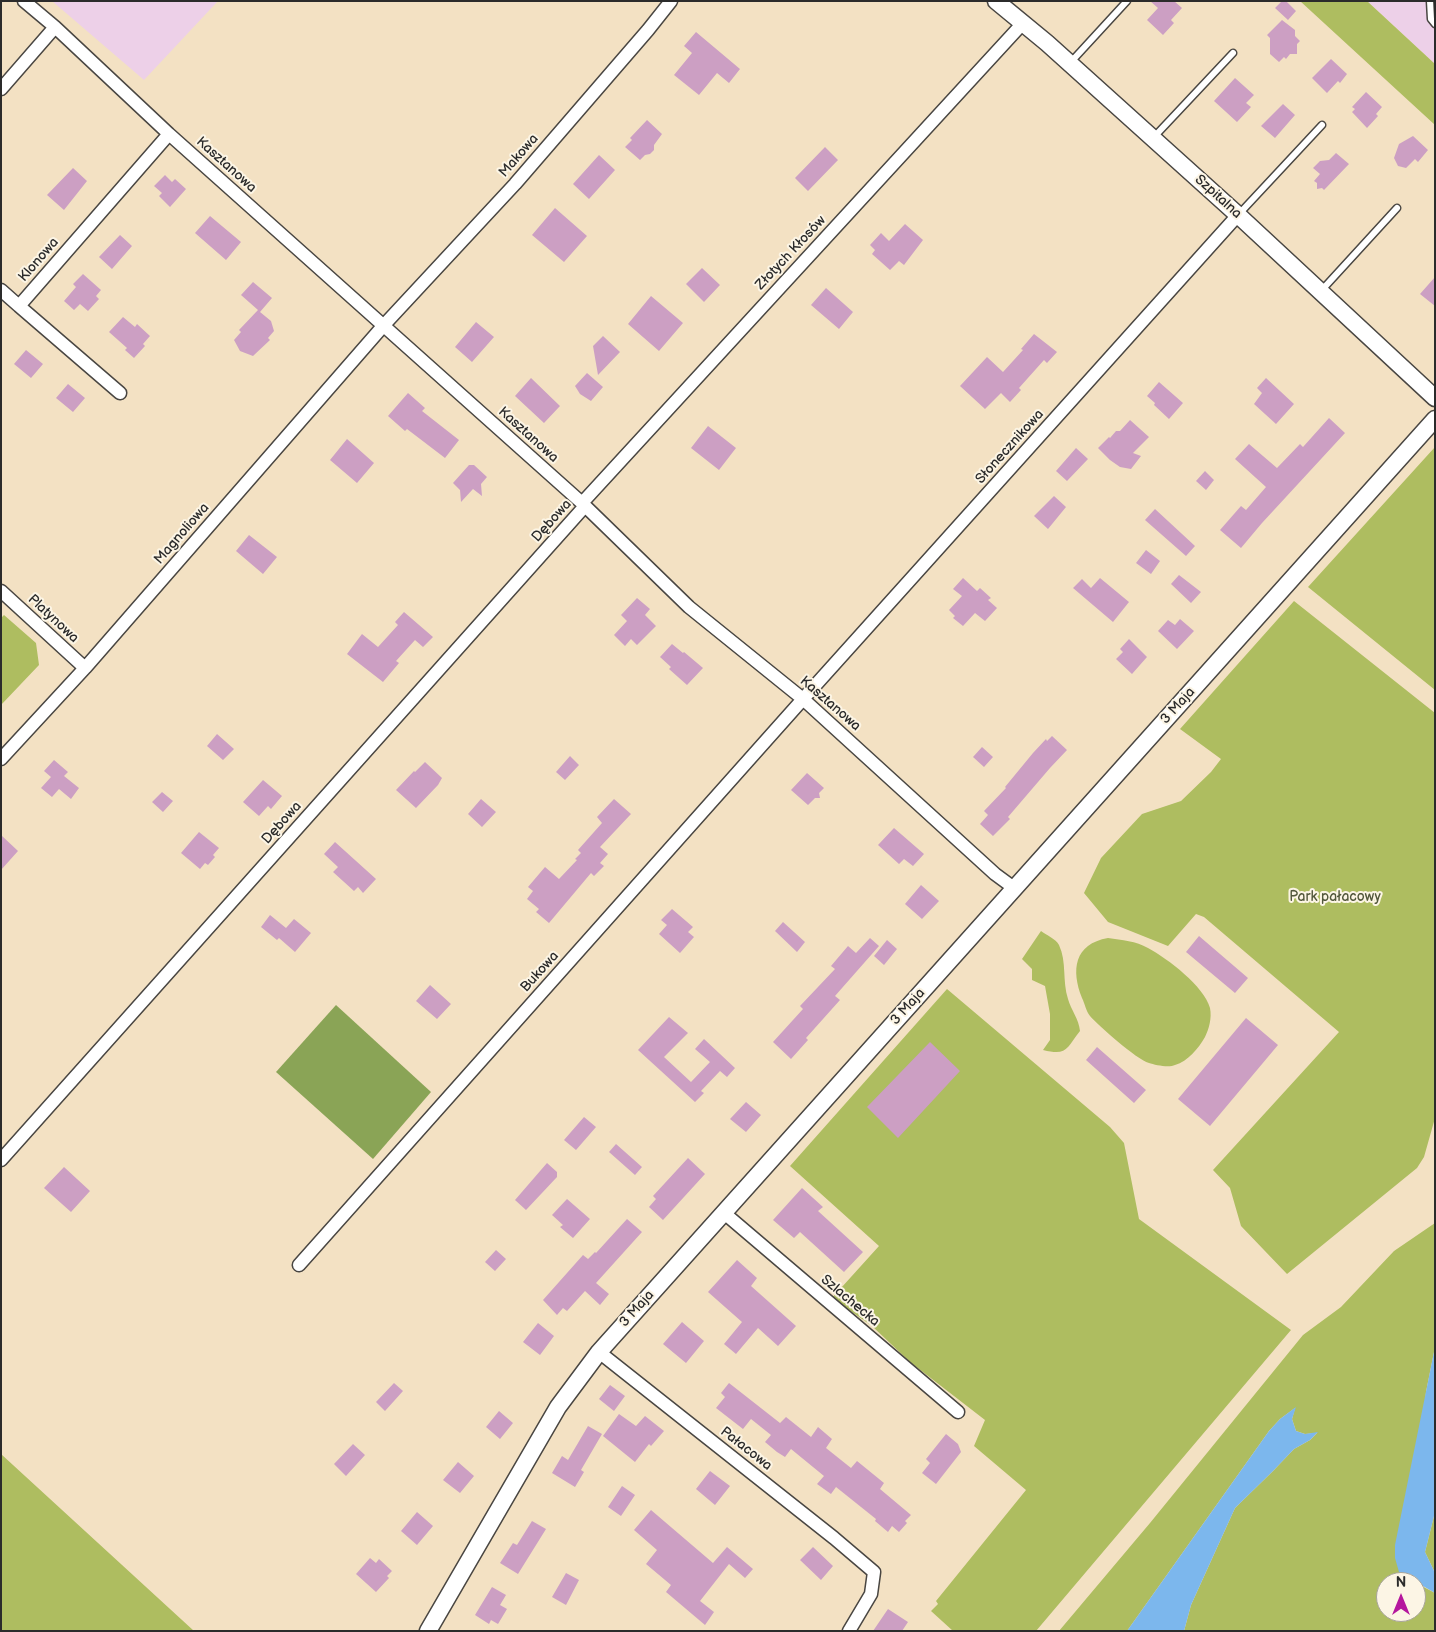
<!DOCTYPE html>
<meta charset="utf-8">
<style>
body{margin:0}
#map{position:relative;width:1436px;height:1632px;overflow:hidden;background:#f3e1c3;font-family:"Balsamiq Sans",sans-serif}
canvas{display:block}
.frame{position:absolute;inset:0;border:2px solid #2b2b2b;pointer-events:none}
.north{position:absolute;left:1376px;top:1572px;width:50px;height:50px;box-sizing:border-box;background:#fcf5e5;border:1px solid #a8a49b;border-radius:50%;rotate:0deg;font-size:14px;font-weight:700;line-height:20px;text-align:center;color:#2b2b2b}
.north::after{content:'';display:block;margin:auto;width:18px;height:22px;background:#b5179e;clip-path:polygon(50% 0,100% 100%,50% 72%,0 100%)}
</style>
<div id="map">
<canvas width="1436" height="1632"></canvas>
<div class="frame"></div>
<div class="north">N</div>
</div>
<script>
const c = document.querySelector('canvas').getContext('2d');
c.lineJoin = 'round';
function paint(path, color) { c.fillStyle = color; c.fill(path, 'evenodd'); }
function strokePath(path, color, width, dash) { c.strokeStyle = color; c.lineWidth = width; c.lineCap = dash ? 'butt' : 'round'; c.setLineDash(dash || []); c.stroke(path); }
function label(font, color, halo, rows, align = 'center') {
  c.font = font + ' "Balsamiq Sans",sans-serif'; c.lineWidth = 4; c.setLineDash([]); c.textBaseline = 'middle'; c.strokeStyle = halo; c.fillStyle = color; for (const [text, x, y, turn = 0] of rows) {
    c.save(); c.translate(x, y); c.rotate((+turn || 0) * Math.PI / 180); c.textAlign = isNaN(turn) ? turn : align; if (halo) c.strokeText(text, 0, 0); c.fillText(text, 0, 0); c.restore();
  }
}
paint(new Path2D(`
 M52 1H218L144 80Z
 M1367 1H1435V64Z`), '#edd0e8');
paint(new Path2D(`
 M1300 1H1367L1435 64V125Z
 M1435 447V690L1308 587Z
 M1294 601 1435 713V1118L1424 1157 1417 1168 1287 1274 1241 1226 1230 1188 1213 1170 1339 1032 1204 917 1196 914 1168 946 1108 922 1084 893 1101 858 1142 814 1181 801 1211 772 1221 759 1180 729Z
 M4 615 36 643 39 665 1 705V618Z
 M1041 931C1046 935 1056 939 1059 945 1067 962 1062 981 1068 999 1071 1010 1079 1019 1080 1031 1066 1049 1067 1056 1043 1050L1050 1040V1014L1045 986 1032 980V969L1022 959Z
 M1108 938C1122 940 1136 941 1148 948 1168 959 1204 986 1210 1008 1212 1018 1209 1029 1205 1037 1198 1049 1188 1061 1175 1065 1169 1068 1155 1065 1149 1063 1136 1059 1099 1026 1090 1016 1086 1011 1085 1004 1082 998 1071 970 1074 944 1108 938Z
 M947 989 1110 1127 1124 1143 1139 1219 1291 1330 1036 1631H953L931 1611 938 1604 936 1601 1026 1490 974 1446 985 1420 910 1362 872 1326 832 1298 879 1246 790 1166Z
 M1435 1223V1347L1426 1392 1409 1579 1415 1582H1386V1612H1416V1583L1435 1593V1631H1184L1191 1605 1235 1508 1273 1471 1294 1449 1310 1440 1317 1433 1305 1434 1296 1431 1292 1419 1295 1408 1280 1419 1269 1431 1127 1631H1059L1150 1523 1303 1335 1341 1307 1394 1251Z
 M1 1454 194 1631H1Z
 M1435 1512V1573L1425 1552Z`), '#aebd60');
paint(new Path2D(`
 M336 1005 431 1092 373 1159 276 1072Z`), '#8aa456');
paint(new Path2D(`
 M1435 1347V1512L1425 1552 1435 1573V1593L1399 1572 1395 1558V1545Z
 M1296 1407 1292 1419 1296 1431 1305 1434 1318 1432 1310 1440 1294 1449 1273 1471 1235 1508 1191 1605 1184 1631H1127L1269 1431 1280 1419Z`), '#7cb7ed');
paint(new Path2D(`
 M1150 1H1174L1182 8 1171 20 1174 23 1163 35 1147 20 1158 8Z
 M1282 1H1286L1296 11 1288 20 1275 8Z
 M1282 20 1295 30V36L1300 41 1297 44V54H1290L1286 59 1284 57 1279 62 1270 54V38L1267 35Z
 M696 32 740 69 729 83 717 73 699 95 674 75 692 53 684 46Z
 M1331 59 1347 74 1340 83 1338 81 1327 93 1312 78Z
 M1235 78 1254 95 1246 103 1251 107 1237 122 1214 101Z
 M1366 92 1382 107 1376 114 1378 116 1367 128 1352 112 1355 109 1352 107Z
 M1283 104 1295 115 1275 138 1261 126Z
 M647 120 662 134 654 145V150L650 154 645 155 640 160 625 147 632 140 630 138Z
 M1413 136 1428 150 1418 162 1415 159 1406 168 1398 166 1394 158 1399 144Z
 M825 147 838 160 808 191 795 178Z
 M1336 153 1349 164 1324 190 1322 188 1317 189V183L1314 181 1320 174 1313 168 1320 161 1329 160Z
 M599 155 615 170 589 199 573 184Z
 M73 168 87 181 64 210 47 195Z
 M165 175 172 182 175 179 186 189 170 207 159 196 162 193 154 186Z
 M555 208 587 236 564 262 532 235Z
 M210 216 241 242 226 260 195 233Z
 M905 224 923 240 904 265 899 261 890 270 872 254 875 250 870 245 881 233 889 241Z
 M120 235 132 246 112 269 99 257Z
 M702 268 720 285 704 302 686 284Z
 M83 274 101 290 96 296 99 299 88 311 80 304 74 310 64 301 76 287 73 284Z
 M1435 277V306L1420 294Z
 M253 282 272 298 260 312 271 321 274 331 268 338 270 340 253 356 240 351 234 340 241 332 239 330 258 310 241 295Z
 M826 288 853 312 839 329 811 305Z
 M651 296 683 323 659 351 628 324Z
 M123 317 135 327 137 324 150 336 143 344 145 346 134 358 125 350 127 348 109 332Z
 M476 322 494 337 472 362 455 347Z
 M1034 334 1057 352 1047 363 1044 360 1019 388 1021 390 1010 402 1001 393 985 409 960 386 987 357 1003 372 1023 350 1021 349Z
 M603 336 620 352 598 375 593 346Z
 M26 350 43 364 31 378 14 364Z
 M587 373 603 387 591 401 580 394 575 386Z
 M531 378 560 406 544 423 515 396Z
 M1266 378 1294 404 1276 424 1254 404 1262 393 1257 388Z
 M1159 382 1183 403 1169 419 1154 405 1155 403 1147 396Z
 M68 384 85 398 73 412 56 398Z
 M408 393 425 408 422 411 459 440 445 458 407 429 405 431 388 416Z
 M1329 418 1345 433 1262 523 1241 548 1220 530 1241 506 1246 510 1266 487 1235 459 1249 444 1277 468 1300 444 1303 447Z
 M1130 420 1149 437 1133 453 1141 456 1131 469 1120 467 1110 460 1098 448 1109 437 1110 438 1116 431H1120Z
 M708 426 736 448 719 470 691 448Z
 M347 439 374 463 357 483 330 460Z
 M1076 448 1088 459 1067 481 1056 471Z
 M469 465H474L487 477 481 484 482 496 473 489 461 502 460 490 453 483Z
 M1205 471 1214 480 1206 490 1196 481Z
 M1054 496 1066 507 1048 529 1034 516Z
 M1155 509 1195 546 1186 556 1145 520Z
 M249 535 277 557 263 574 236 551Z
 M1146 550 1160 561 1151 574 1136 563Z
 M1179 575 1201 592 1191 603 1171 584Z
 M963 578 977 591 980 588 991 598 988 600 997 608 985 621 975 613 963 626 953 618 955 616 949 610 962 596 953 589Z
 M1100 578 1129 602 1113 622 1073 588 1082 579 1091 588Z
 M637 598 650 609 645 615 656 626 637 645 631 639 625 646 614 635 627 621 621 615Z
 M404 612 433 637 423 647 415 640 396 661 399 663 383 682 347 654 362 634 378 647 398 625 395 622Z
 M1180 619 1194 631 1177 649 1158 631 1168 620 1175 625Z
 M1129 639 1147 657 1132 674 1116 659 1123 652 1120 649Z
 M672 644 683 653 684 652 703 668 687 685 669 669 671 667 660 657Z
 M217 734 234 749 223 760 207 746Z
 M1052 736 1067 750 1050 768 1008 817 1010 819 993 836 980 824 988 815 984 811 1006 788 1005 787 1033 753 1046 739 1047 741Z
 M982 747 993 757 984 767 973 757Z
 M570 756 579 765 565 780 556 772Z
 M54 760 68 772 64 776 79 788 71 799 59 789 52 797 41 788 51 777 44 771Z
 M425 762 442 778 438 785 416 808 396 790 414 771 415 772Z
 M807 773 824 788 819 793 820 798H815L808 805 791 790Z
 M263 780 282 796 271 809 268 806 259 816 243 802Z
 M162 792 173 801 163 812 152 802Z
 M481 799 496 812 482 827 468 814Z
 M614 799 631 814 600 847 608 854 600 863 604 866 594 876 591 873 549 923 536 912 539 909 527 899 533 891 528 887 545 867 559 879 577 860 575 859 581 853 578 850 602 823 597 817Z
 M894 828 924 854 913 866 904 859 899 864 878 845Z
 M199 832 219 848 213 855 215 857 208 865 205 863 200 869 181 853Z
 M1 835 18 851 1 870Z
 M335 842 376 879 363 893 358 887 354 891 333 872 338 867 324 854Z
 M921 885 939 901 922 919 905 904Z
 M672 909 693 927 688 932 694 937 680 953 659 934 667 925 661 920Z
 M270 915 286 928 294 919 311 933 295 952 279 938 277 940 261 927Z
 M783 922 805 942 797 952 775 931Z
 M1199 936 1248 978 1235 993 1186 952Z
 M870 938 879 946 835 996 840 1000 806 1038 808 1040 791 1059 773 1042 803 1009 800 1006 835 969 831 966 848 946 856 953Z
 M887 940 897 949 884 965 874 956Z
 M430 985 451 1004 437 1019 416 1001Z
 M669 1017 688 1033 664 1057 691 1082 710 1062 695 1049 704 1039 735 1068 727 1077 720 1071 701 1091 704 1093 695 1102 638 1050Z
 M1246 1018 1278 1045 1210 1126 1178 1099Z
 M930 1042 960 1071 898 1138 867 1107Z
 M1097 1047 1146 1090 1134 1103 1086 1060Z
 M746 1102 761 1115 746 1132 730 1119Z
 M584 1117 596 1127 576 1150 564 1140Z
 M616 1144 642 1167 635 1175 609 1152Z
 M688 1158 705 1174 663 1220 649 1207 656 1199 653 1196Z
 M547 1163 557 1172V1177L526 1210 515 1200Z
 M64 1167 90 1191 71 1212 44 1188Z
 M802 1188 823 1207 818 1211 863 1252 844 1272 800 1232 794 1238 773 1220Z
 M567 1199 590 1219 573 1238 560 1227 563 1225 552 1215Z
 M627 1219 642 1232 596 1283 609 1294 600 1305 585 1291 567 1311 563 1308 557 1315 543 1300 583 1255 588 1259 595 1252 596 1253Z
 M496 1250 506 1259 495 1271 485 1262Z
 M737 1260 757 1278 751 1286 796 1326 778 1346 758 1328 736 1354 724 1344 742 1322 708 1292Z
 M682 1322 704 1341 686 1363 663 1344Z
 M538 1323 554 1336 540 1355 523 1342Z
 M394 1383 403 1391 385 1411 376 1402Z
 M729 1383 780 1423 786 1417 811 1437 818 1427 832 1439 826 1448 851 1468 857 1461 884 1483 880 1489 911 1515 905 1521 907 1523 899 1532 892 1526 888 1532 875 1521 876 1519 836 1487 831 1494 817 1484 824 1476 791 1449 785 1457 777 1452 765 1442 771 1435 751 1419 743 1429 716 1408 725 1397 721 1393Z
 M610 1385 625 1396 614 1411 599 1399Z
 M499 1411 513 1423 500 1439 486 1427Z
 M619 1414 636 1426 645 1416 664 1431 651 1446 649 1444 635 1462 603 1436Z
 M588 1426 602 1434 581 1470 584 1472 575 1487 552 1473 562 1456 568 1460Z
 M946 1434 958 1444 961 1452 936 1484 922 1473 930 1463 926 1459Z
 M353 1444 365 1455 346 1476 334 1464Z
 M458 1462 474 1476 460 1493 443 1480Z
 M710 1471 730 1486 715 1505 696 1489Z
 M622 1486 635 1495 621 1516 608 1507Z
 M651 1510 713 1563 727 1547 753 1569 745 1578 729 1564 700 1601 714 1612 705 1625 666 1592 671 1585 646 1564 657 1550 634 1530Z
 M417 1512 433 1526 417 1545 401 1531Z
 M532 1521 546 1529 518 1574 500 1563 513 1543 517 1545Z
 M813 1547 833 1566 821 1580 800 1560Z
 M370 1558 376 1563 379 1559 392 1571 387 1576 389 1578 376 1592 356 1574Z
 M566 1573 579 1580 566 1605 552 1597Z
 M492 1587 506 1595 500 1605 507 1609 498 1624 491 1620 489 1624 475 1615Z
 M888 1609 908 1622 902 1631H873Z`), '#cc9fc3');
const service = new Path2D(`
 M1430 1 1431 19 1435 24
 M1070 63 1127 1
 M1154 137 1233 53
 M1239 214 1322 125
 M1321 291 1397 208`);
const minor = new Path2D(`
 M24 1 55 27 169 134 582 503 689 607 803 699 995 874 1014 888
 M1 89 55 27
 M1 290 19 306
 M120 393 19 306 169 134
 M582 503 1023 23
 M1 591 85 668
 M1 759 85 668 384 325 515 184 648 30 671 1
 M1 1160 585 506
 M723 1212 958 1412
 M299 1265 803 699 1238 215
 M599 1352 834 1538 874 1572 871 1594 849 1631`);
const tertiary = new Path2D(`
 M996 1 1047 43 1238 215 1435 398
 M428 1631 558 1407 599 1352 1435 419`);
strokePath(service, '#494642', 9);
strokePath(minor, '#494642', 15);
strokePath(tertiary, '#494642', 19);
strokePath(service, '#fff', 6);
strokePath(minor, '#fff', 12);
strokePath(tertiary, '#fff', 16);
label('14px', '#2b2b2b', '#fcf5e5', [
 ["Makowa",519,156,-49],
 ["Kasztanowa",226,165,42],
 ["Szpitalna",1218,197,42],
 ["Złotych Kłosów",791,253,-47],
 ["Klonowa",39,260,-49],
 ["Kasztanowa",528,435,42],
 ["Słonecznikowa",1010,447,-48],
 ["Dębowa",552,521,-48],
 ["Magnoliowa",182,534,-49],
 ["Platynowa",53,619,43],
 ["Kasztanowa",830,704,41],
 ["3 Maja",1178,706,-48],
 ["Dębowa",282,823,-48],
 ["Bukowa",540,972,-48],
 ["3 Maja",908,1007,-48],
 ["Szlachecka",850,1301,40],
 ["3 Maja",637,1309,-48],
 ["Pałacowa",746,1449,38]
]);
label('14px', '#52573b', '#fcf5e5', [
 ["Park pałacowy",1335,897]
]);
</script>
